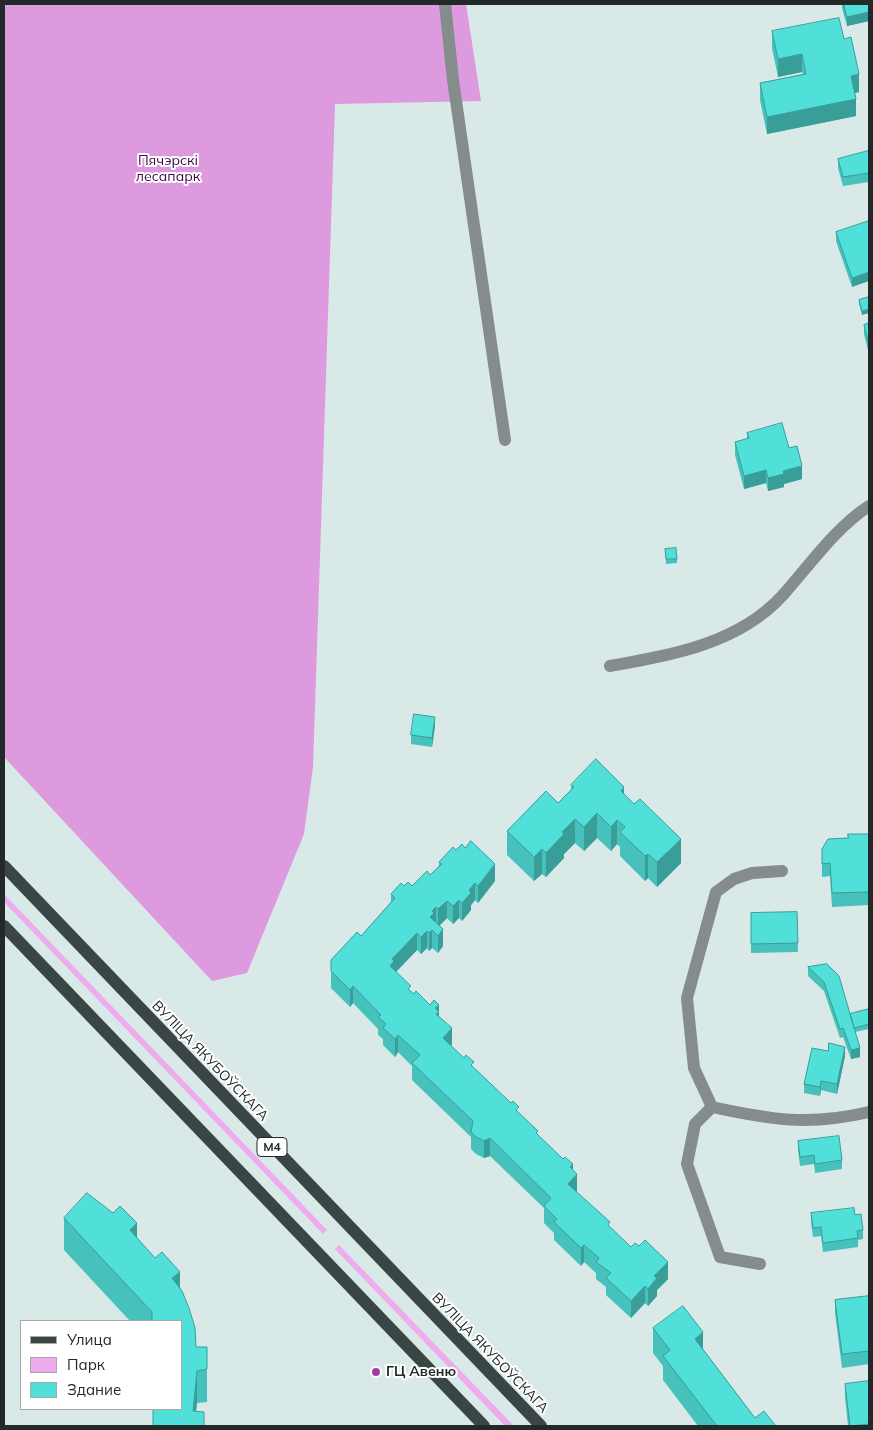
<!DOCTYPE html>
<meta charset="utf-8">
<style>
body{margin:0}
#map{position:relative;width:873px;height:1430px;overflow:hidden;background:#d8e9e7;font-family:Mulish,sans-serif}
canvas{display:block}
.frame{position:absolute;inset:0;border:5px solid #232929;pointer-events:none}
.legend{position:absolute;left:20px;top:1320px;width:162px;height:90px;box-sizing:border-box;background:#fff;border:1px solid #a7a9a9;margin:0;padding:6px 9px;list-style:none;font-size:15px;color:#232929}
.legend li{display:flex;align-items:center;gap:10px;height:25px}
.legend b{width:25px;border:1px solid #a7a9a9}
</style>
<div id="map">
<canvas width="873" height="1430"></canvas>
<div class="frame"></div>
<ul class="legend">
<li><b style="height:6px;background:#3a4645"></b>Улица</li>
<li><b style="height:14px;background:#eeabee"></b>Парк</li>
<li><b style="height:14px;background:#51e0d9"></b>Здание</li>
</ul>
</div>
<script>
const c = document.querySelector('canvas').getContext('2d');
c.lineJoin = 'round';
function paint(path, color) { c.fillStyle = color; c.fill(path, 'evenodd'); }
function strokePath(path, color, width, dash) { c.strokeStyle = color; c.lineWidth = width; c.lineCap = dash ? 'butt' : 'round'; c.setLineDash(dash || []); c.stroke(path); }
function label(font, color, halo, rows, align = 'center') {
  c.font = font + ' Mulish,sans-serif'; c.lineWidth = 4; c.setLineDash([]); c.textBaseline = 'middle'; c.strokeStyle = halo; c.fillStyle = color; for (const [text, x, y, turn = 0] of rows) {
    c.save(); c.translate(x, y); c.rotate((+turn || 0) * Math.PI / 180); c.textAlign = isNaN(turn) ? turn : align; if (halo) c.strokeText(text, 0, 0); c.fillText(text, 0, 0); c.restore();
  }
}
paint(new Path2D(`
 M4 894 327 1230 323 1234 4 902Z
 M339 1245 514 1426H505L335 1249Z`), '#eeabee');
paint(new Path2D(`
 M4 4H466L481 101 335 104 313 767 304 834 247 973 212 981 4 757Z`), '#de9ade');
strokePath(new Path2D(`
 M445 4 453 80 505 440
 M610 666C671 655 738 644 782 596 809 566 835 528 869 506
 M712 1107 694 1068 687 998 716 892 734 879 752 873 782 871
 M760 1264 720 1257 687 1164 695 1124 712 1107C772 1120 809 1126 869 1112`), '#858c8c', 12);
strokePath(new Path2D(`
 M4 866 541 1426
 M4 926 484 1426`), '#3a4645', 12);
paint(new Path2D(`
 M842 4H869V21L847 26 842 8Z
 M772 31 844 39 859 92 855 93 856 116 767 134 760 100V83L803 74 802 72 778 77 772 48Z
 M869 154V182L843 186 838 168V159Z
 M869 221 852 287 836 241V232Z
 M869 297 862 315 859 304V300Z
 M869 323V354L864 334V325Z
 M747 433 789 448 802 479 784 484V487L768 491 766 483 744 489 735 455V442L747 439Z
 M665 549 677 559V563L666 564Z
 M435 726 432 747 411 744V735Z
 M571 785 681 863 657 887 648 878 645 881 620 856V847L617 844 611 851 597 838 584 851 575 843 564 854V858L546 877 542 874 534 881 507 855V831L558 803 571 790Z
 M869 834V905L832 907 830 876 822 877V849L848 838Z
 M439 862 495 881 478 903 475 900 471 905V910L462 921 459 918 453 924 447 918 440 925 443 946 438 953 432 948 429 951 427 948 421 954 417 950 396 972 411 992 439 1016 451 1046 519 1113 538 1136 573 1170 577 1192 610 1228 631 1247 668 1279 657 1290V1296L648 1306 645 1303 631 1318 606 1295V1287L596 1279V1273L584 1262 581 1266 554 1240V1233L544 1223V1208L490 1156 484 1158 476 1154 471 1149V1137L412 1080V1066L398 1052 395 1057 383 1045V1039L378 1035V1029L353 1003 350 1007 331 988V971L391 902V894L404 886H412L430 875 439 866Z
 M797 912 798 952 751 953V913Z
 M827 964 850 1014 869 1009V1029L855 1032 860 1057 851 1059 843 1037 840 1038 824 991 808 976V967Z
 M845 1056 837 1094 821 1090 820 1096 804 1093V1084Z
 M798 1141 842 1160V1169L815 1173 814 1164 800 1166 798 1150Z
 M811 1213 855 1215 863 1230V1239L858 1240V1247L823 1252 821 1236 813 1237 811 1222Z
 M64 1218 137 1238 180 1287 196 1347H207V1402L197 1403 196 1411 204 1426H153V1409H181V1321H130L64 1250Z
 M869 1296V1364L842 1368 835 1313V1300Z
 M653 1328 703 1349 755 1418 776 1426H698L663 1380V1366L653 1353Z
 M869 1381V1426H848L845 1397V1384Z`), '#46c1bb');
paint(new Path2D(`
 M869 12V21L847 26V17Z
 M802 54V72L778 77V59Z
 M859 74V92L851 94V76Z
 M856 99V116L767 134V117Z
 M869 272V281L852 287V278Z
 M869 309V313L862 315V311Z
 M802 466V479L784 484V487L768 491V478L783 471Z
 M766 470V483L744 489V476Z
 M435 717V726L432 747V738Z
 M624 787V811L621 791Z
 M597 813V838L584 851V827Z
 M575 819V843L564 854V858L546 877V853L562 832Z
 M617 820V844L611 851V827Z
 M681 839V863L657 887V862Z
 M542 849V874L534 881V857Z
 M648 854V878L645 881V856Z
 M495 864V881L478 903V886Z
 M475 883V900L471 905V910L462 921V903L469 890Z
 M459 900V918L453 924V906Z
 M447 901V918L438 927V909Z
 M436 907V924L432 930V948L429 951 430 917 432 911Z
 M443 929V946L438 953V936Z
 M427 931V948L421 954V937Z
 M417 933V950L394 974 390 966 392 959Z
 M353 986V1003L350 1007V990Z
 M439 1005V1029L435 1008Z
 M452 1028V1046L443 1038Z
 M398 1035V1052L395 1057V1039Z
 M845 1047V1056L837 1094V1084Z
 M860 1048V1057L851 1059V1050Z
 M821 1081V1090L820 1096V1087Z
 M490 1138V1156L484 1158V1141Z
 M573 1164V1179L577 1174V1192L568 1201V1184L570 1167Z
 M137 1223V1256L130 1230Z
 M584 1245V1262L581 1266V1248Z
 M668 1262V1279L657 1290V1296L648 1306V1289L654 1276Z
 M180 1272V1304L172 1278Z
 M645 1286V1303L631 1318V1301Z
 M703 1332V1357L695 1339Z
 M197 1371V1403L194 1426 193 1411Z`), '#399d98');
const building = new Path2D(`
 M844 4H869V12L847 17Z
 M839 18 844 39 851 37 859 74 851 76 856 99 767 117 760 83 806 74 802 54 778 59 772 31Z
 M868 151 869 154V173L843 177 838 159Z
 M869 221V272L852 278 836 232Z
 M869 297V309L862 311 859 300Z
 M869 323V345L864 325Z
 M782 423 789 448 797 446 802 466 783 471 784 474 768 478 766 470 744 476 735 442 749 438 747 433Z
 M676 548 677 559H666L665 549Z
 M414 714 435 717 432 738 411 735Z
 M596 759 624 787 621 791 634 804 640 799 681 839 657 862 648 854 645 856 620 832 625 827 617 820 611 827 597 813 584 827 575 819 562 832 564 834 546 853 542 849 534 857 507 831 546 791 558 803 574 787 571 785Z
 M848 834H869V892L832 893 830 863 822 864V849L828 839 848 838Z
 M471 841 495 864 478 886 475 883 469 890 471 893 462 903 459 900 453 906 447 901 438 909 436 907 432 911 434 913 430 917 443 929 438 936 432 930 429 933 427 931 421 937 417 933 392 959 394 961 390 966 411 986 408 989 414 994 416 991 430 1005 434 1000 439 1005 435 1008 439 1012 436 1014 452 1028 443 1038 464 1058 466 1055 474 1062 471 1065 511 1103 513 1101 519 1107 516 1110 538 1131 536 1133 563 1159 565 1157 573 1164 570 1167 577 1174 568 1184 610 1222 608 1225 631 1247 635 1243 639 1246 645 1240 668 1262 654 1276 657 1278 648 1289 645 1286 631 1301 606 1278 611 1273 596 1262 599 1258 584 1245 581 1248 554 1222 557 1219 544 1206 551 1198 490 1138 484 1141 476 1137 471 1132 473 1121 412 1063 420 1055 398 1035 395 1039 383 1028 386 1024 378 1017 381 1015 353 986 350 990 331 971V960L357 932 361 936 395 898 391 894 401 883 404 886 408 882 412 886 427 871 430 875 442 864 439 862 453 847 456 850 462 844 465 848Z
 M797 912 798 943 751 944V913Z
 M827 964 839 976 860 1048 851 1050 843 1028 840 1029 824 982 808 967Z
 M869 1009V1024L854 1028 850 1014Z
 M829 1043 845 1047 837 1084 821 1081 820 1087 804 1084 812 1048 828 1051Z
 M839 1136 842 1160 815 1164 814 1155 800 1157 798 1141Z
 M87 1193 113 1213 120 1206 137 1223 130 1230 155 1258 162 1252 180 1272 172 1278 182 1291 189 1308 195 1328 196 1347H207V1369L197 1371 193 1411 204 1412V1426H153V1409H181V1321H152V1312L64 1218Z
 M854 1208 855 1215 861 1214 863 1230 857 1231 858 1238 823 1243 821 1227 813 1228 811 1213Z
 M869 1296V1351L842 1354 835 1300Z
 M683 1306 703 1332 695 1339 755 1418 764 1411 776 1426H717L663 1356 670 1350 653 1328Z
 M869 1381V1424L850 1426 845 1384Z`);
paint(building, '#51e0d9');
strokePath(building, '#399d98', 1);
for (const [x, y, r, color] of [
 [376,1372,5,"#a13da3"]
]) { const dot = new Path2D(); dot.arc(x, y, r, 0, 2 * Math.PI); c.fillStyle = color; c.fill(dot); strokePath(dot, '#fff', 2); }
for (const [x, y, w] of [
 [272,1147,30]
]) { const box = new Path2D(); box.roundRect(x - w / 2, y - 9.5, w, 19, 4); c.fillStyle = '#fff'; c.fill(box); strokePath(box, '#232929', 1); }
label('bold 12px', '#232929', null, [
 ["М4",272,1147]
]);
label('14px', '#450648', '#fff', [
 ["Пячэрскі",168,161],
 ["лесапарк",168,177]
]);
label('14px', '#232929', '#fff', [
 ["ВУЛІЦА ЯКУБОЎСКАГА",210,1061,46],
 ["ВУЛІЦА ЯКУБОЎСКАГА",490,1353,46]
]);
label('bold 14px', '#232929', '#fff', [
 ["ГЦ Авеню",386,1372]
], 'left');
</script>
